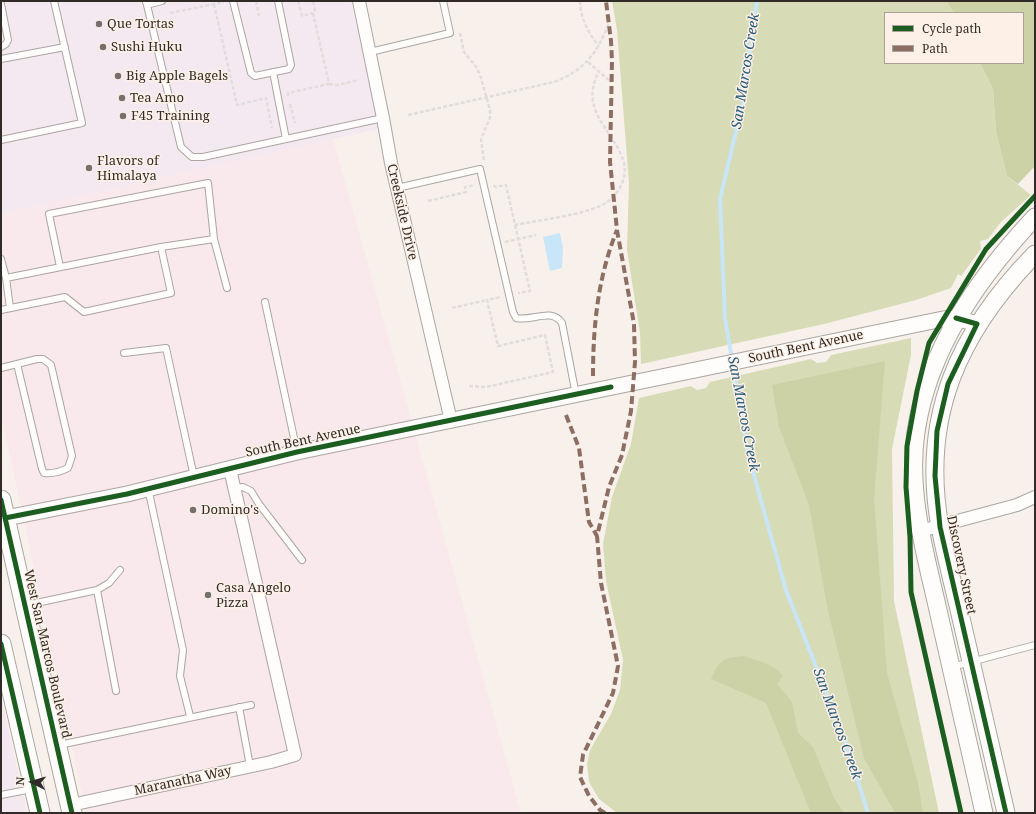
<!DOCTYPE html>
<style>
body{margin:0}
#map{position:relative;width:1036px;height:814px;overflow:hidden;background:#f8f1eb;font-family:"Noto Serif",serif}
canvas{display:block}
.frame{position:absolute;inset:0;border:2px solid #302b27;pointer-events:none}
.legend{position:absolute;left:884px;top:12px;width:140px;height:52px;box-sizing:border-box;background:#fdf0e6;border:1px solid #aba19a;margin:0;padding:5px 7px;list-style:none;font-size:12px;color:#302b27}
.legend li{display:flex;align-items:center;gap:8px;height:20px}
.legend b{width:20px;border:1px solid #aba19a}
.north{position:absolute;left:12px;top:762px;width:40px;height:40px;-webkit-text-stroke:3px #fdf0e6;paint-order:stroke;rotate:275deg;font-size:11px;font-weight:700;line-height:16px;text-align:center;color:#302b27}
.north::after{content:'';display:block;margin:auto;width:14px;height:18px;background:#302b27;clip-path:polygon(50% 0,100% 100%,50% 72%,0 100%)}
</style>
<div id="map">
<canvas width="1036" height="814"></canvas>
<div class="frame"></div>
<ul class="legend">
<li><b style="height:5px;background:#1b5e20"></b>Cycle path</li>
<li><b style="height:5px;background:#8d6e63"></b>Path</li>
</ul>
<div class="north">N</div>
</div>
<script>
const c = document.querySelector('canvas').getContext('2d');
c.lineJoin = 'round';
function paint(path, color) { c.fillStyle = color; c.fill(path, 'evenodd'); }
function strokePath(path, color, width, dash) { c.strokeStyle = color; c.lineWidth = width; c.lineCap = dash ? 'butt' : 'round'; c.setLineDash(dash || []); c.stroke(path); }
function label(font, color, halo, rows, align = 'center') {
  c.font = font + ' "Noto Serif",serif'; c.lineWidth = 3; c.setLineDash([]); c.textBaseline = 'middle'; c.strokeStyle = halo; c.fillStyle = color; for (const [text, x, y, turn = 0] of rows) {
    c.save(); c.translate(x, y); c.rotate((+turn || 0) * Math.PI / 180); c.textAlign = isNaN(turn) ? turn : align; if (halo) c.strokeText(text, 0, 0); c.fillText(text, 0, 0); c.restore();
  }
}
paint(new Path2D(`
 M1 1H351L379 129 1 214Z
 M1 696 27 813H1Z`), '#f5e9f1');
paint(new Path2D(`
 M333 139 521 813H86L1 414V214Z`), '#f9e8ec');
paint(new Path2D(`
 M612 1H946L954 13H885V63H980L993 89 996 132 1007 176 1031 195 1001 222 988 239 980 241 981 249 961 276 958 274 951 288 916 300 824 324 641 364 640 333 627 250 629 183 617 30Z
 M911 338V355L892 449 894 601 939 813H617L599 799 589 782 587 764 590 750 611 714 620 690 623 660 606 581 603 544 612 497 631 444 639 398 691 386 697 390 706 388 710 382 811 359 817 363 826 362 831 355Z`), '#d7dbb6');
paint(new Path2D(`
 M946 1H1035V166L1018 184 1007 176 996 132 993 89 980 63H1023V13H954Z
 M885 361 874 499 887 673 918 783 923 813H895L864 758 828 611 809 505 779 427 772 385Z
 M743 656C757 660 774 664 783 676L777 684 792 702 798 733 813 747 834 798 844 813H811L766 703 711 679C719 660 723 658 743 656Z`), '#cdd2a6');
paint(new Path2D(`
 M560 233 563 248 562 268 550 271 543 237Z`), '#c9e5f8');
strokePath(new Path2D(`
 M757 1 743 102 720 199 725 318 748 454 786 590 846 743 868 813`), '#c9e5f8', 4);
const service = new Path2D(`
 M233 1 251 73 255 76 289 69 291 65 278 1
 M146 2 147 5 162 1
 M1 4 8 40 6 44 1 47
 M147 5 181 147 192 157H203L383 118
 M370 52 450 33 443 1
 M1 59 65 47
 M273 72 286 139
 M1 140 82 123 54 1
 M397 188 480 169 513 312 516 318C532 322 551 307 562 323L576 395
 M161 247 214 239 227 288
 M1 259 6 278
 M60 267 49 214 208 183 214 239
 M265 302 297 452
 M1 310 65 297 84 312 171 293 161 247 6 278 10 308
 M124 353 166 348 194 477
 M1 368 37 359H43L51 365 72 456 68 468C60 472 53 474 44 473L42 469 17 364
 M148 488 183 650 180 676 190 716
 M235 488 243 487 251 491 259 504 302 560
 M97 590 116 691
 M27 605 97 590 109 583 120 570
 M952 667 1035 645
 M239 707 250 766
 M59 745 251 705
 M1 795 32 789`);
const minor = new Path2D(`
 M359 1 383 118 391 163 451 421
 M920 531 1017 505 1035 497
 M71 805 271 762 295 755 230 469`);
const tertiary = new Path2D(`
 M1 519 127 494 297 452 943 319 956 318 977 324`);
const secondary = new Path2D(`
 M984 813C969 745 953 677 938 610 925 552 907 492 916 432 928 349 979 277 1035 217
 M1006 813C991 748 976 683 961 618 954 588 946 558 940 527 920 416 959 332 1035 254`);
const primary = new Path2D(`
 M1 500 72 813
 M1 644 40 813`);
strokePath(service, '#aba6a1', 8);
strokePath(minor, '#aba6a1', 14);
strokePath(tertiary, '#aba6a1', 17);
strokePath(secondary, '#aba6a1', 19);
strokePath(primary, '#aba6a1', 21);
strokePath(new Path2D(`
 M256 1 259 16
 M298 1 302 16 313 13
 M580 1C580 18 589 33 599 47
 M214 4 237 105 266 98 272 128
 M170 13 224 2
 M460 33 464 52 477 68 481 78 490 110V118L481 139 484 161
 M588 62 611 82
 M329 84 337 85 359 80
 M288 96V93L329 84 313 13 315 10 313 1
 M290 104 295 123
 M408 115 554 82C585 70 597 53 609 23
 M494 185 495 187 506 185 515 225C539 220 584 215 604 204 620 195 630 174 622 157 610 127 579 109 599 71
 M428 201 466 192 465 187 475 185
 M515 225 530 291 518 293
 M505 242 536 235
 M452 308 487 300
 M469 386 486 387 553 372 545 335 498 346 487 300 501 297`), '#e0dedd', 2.5, [4, 2]);
strokePath(service, '#fefdfc', 6);
strokePath(minor, '#fefdfc', 12);
strokePath(tertiary, '#fefdfc', 15);
strokePath(secondary, '#fefdfc', 17);
strokePath(primary, '#fefdfc', 19);
strokePath(new Path2D(`
 M593 376C593 325 598 277 617 230
 M566 415 579 448 589 522 597 536
 M605 813 600 810 589 796 580 777 583 755 613 693 618 666 601 583 597 536 609 487 622 455 631 411 635 362 634 324 617 230 610 162 612 61 611 41 606 1`), '#8d6e63', 4, [8, 4]);
strokePath(new Path2D(`
 M956 318 977 324 948 384 937 431 935 476 940 527 1006 813
 M1 500 72 813
 M5 518 127 494 297 452 611 387
 M1 644 40 813
 M961 813 911 592 910 537 906 487 907 446 917 391 929 343 986 249 1035 196`), '#1b5e20', 5);
for (const [x, y, r, color] of [
 [99,24,4,"#76706c"],
 [103,47,4,"#76706c"],
 [118,76,4,"#76706c"],
 [122,98,4,"#76706c"],
 [123,116,4,"#76706c"],
 [89,168,4,"#76706c"],
 [193,510,4,"#76706c"],
 [208,595,4,"#76706c"]
]) { const dot = new Path2D(); dot.arc(x, y, r, 0, 2 * Math.PI); c.fillStyle = color; c.fill(dot); strokePath(dot, '#fdf0e6', 1.5); }
label('13px', '#302b27', '#fdf0e6', [
 ["Que Tortas",107,24],
 ["Sushi Huku",111,47],
 ["Big Apple Bagels",126,76],
 ["Tea Amo",130,98],
 ["F45 Training",131,116],
 ["Flavors of",97,161],
 ["Himalaya",97,176],
 ["Domino's",201,510],
 ["Casa Angelo",216,588],
 ["Pizza",216,603]
], 'left');
label('13px', '#302b27', '#fdf0e6', [
 ["Creekside Drive",402,212,77],
 ["South Bent Avenue",806,347,-12],
 ["South Bent Avenue",303,441,-12],
 ["Discovery Street",961,565,78],
 ["West San Marcos Boulevard",47,654,77],
 ["Maranatha Way",183,781,-12]
]);
label('italic 14px', '#255b7c', '#fdf0e6', [
 ["San Marcos Creek",746,71,-81],
 ["San Marcos Creek",743,414,79],
 ["San Marcos Creek",837,724,70]
]);
</script>
